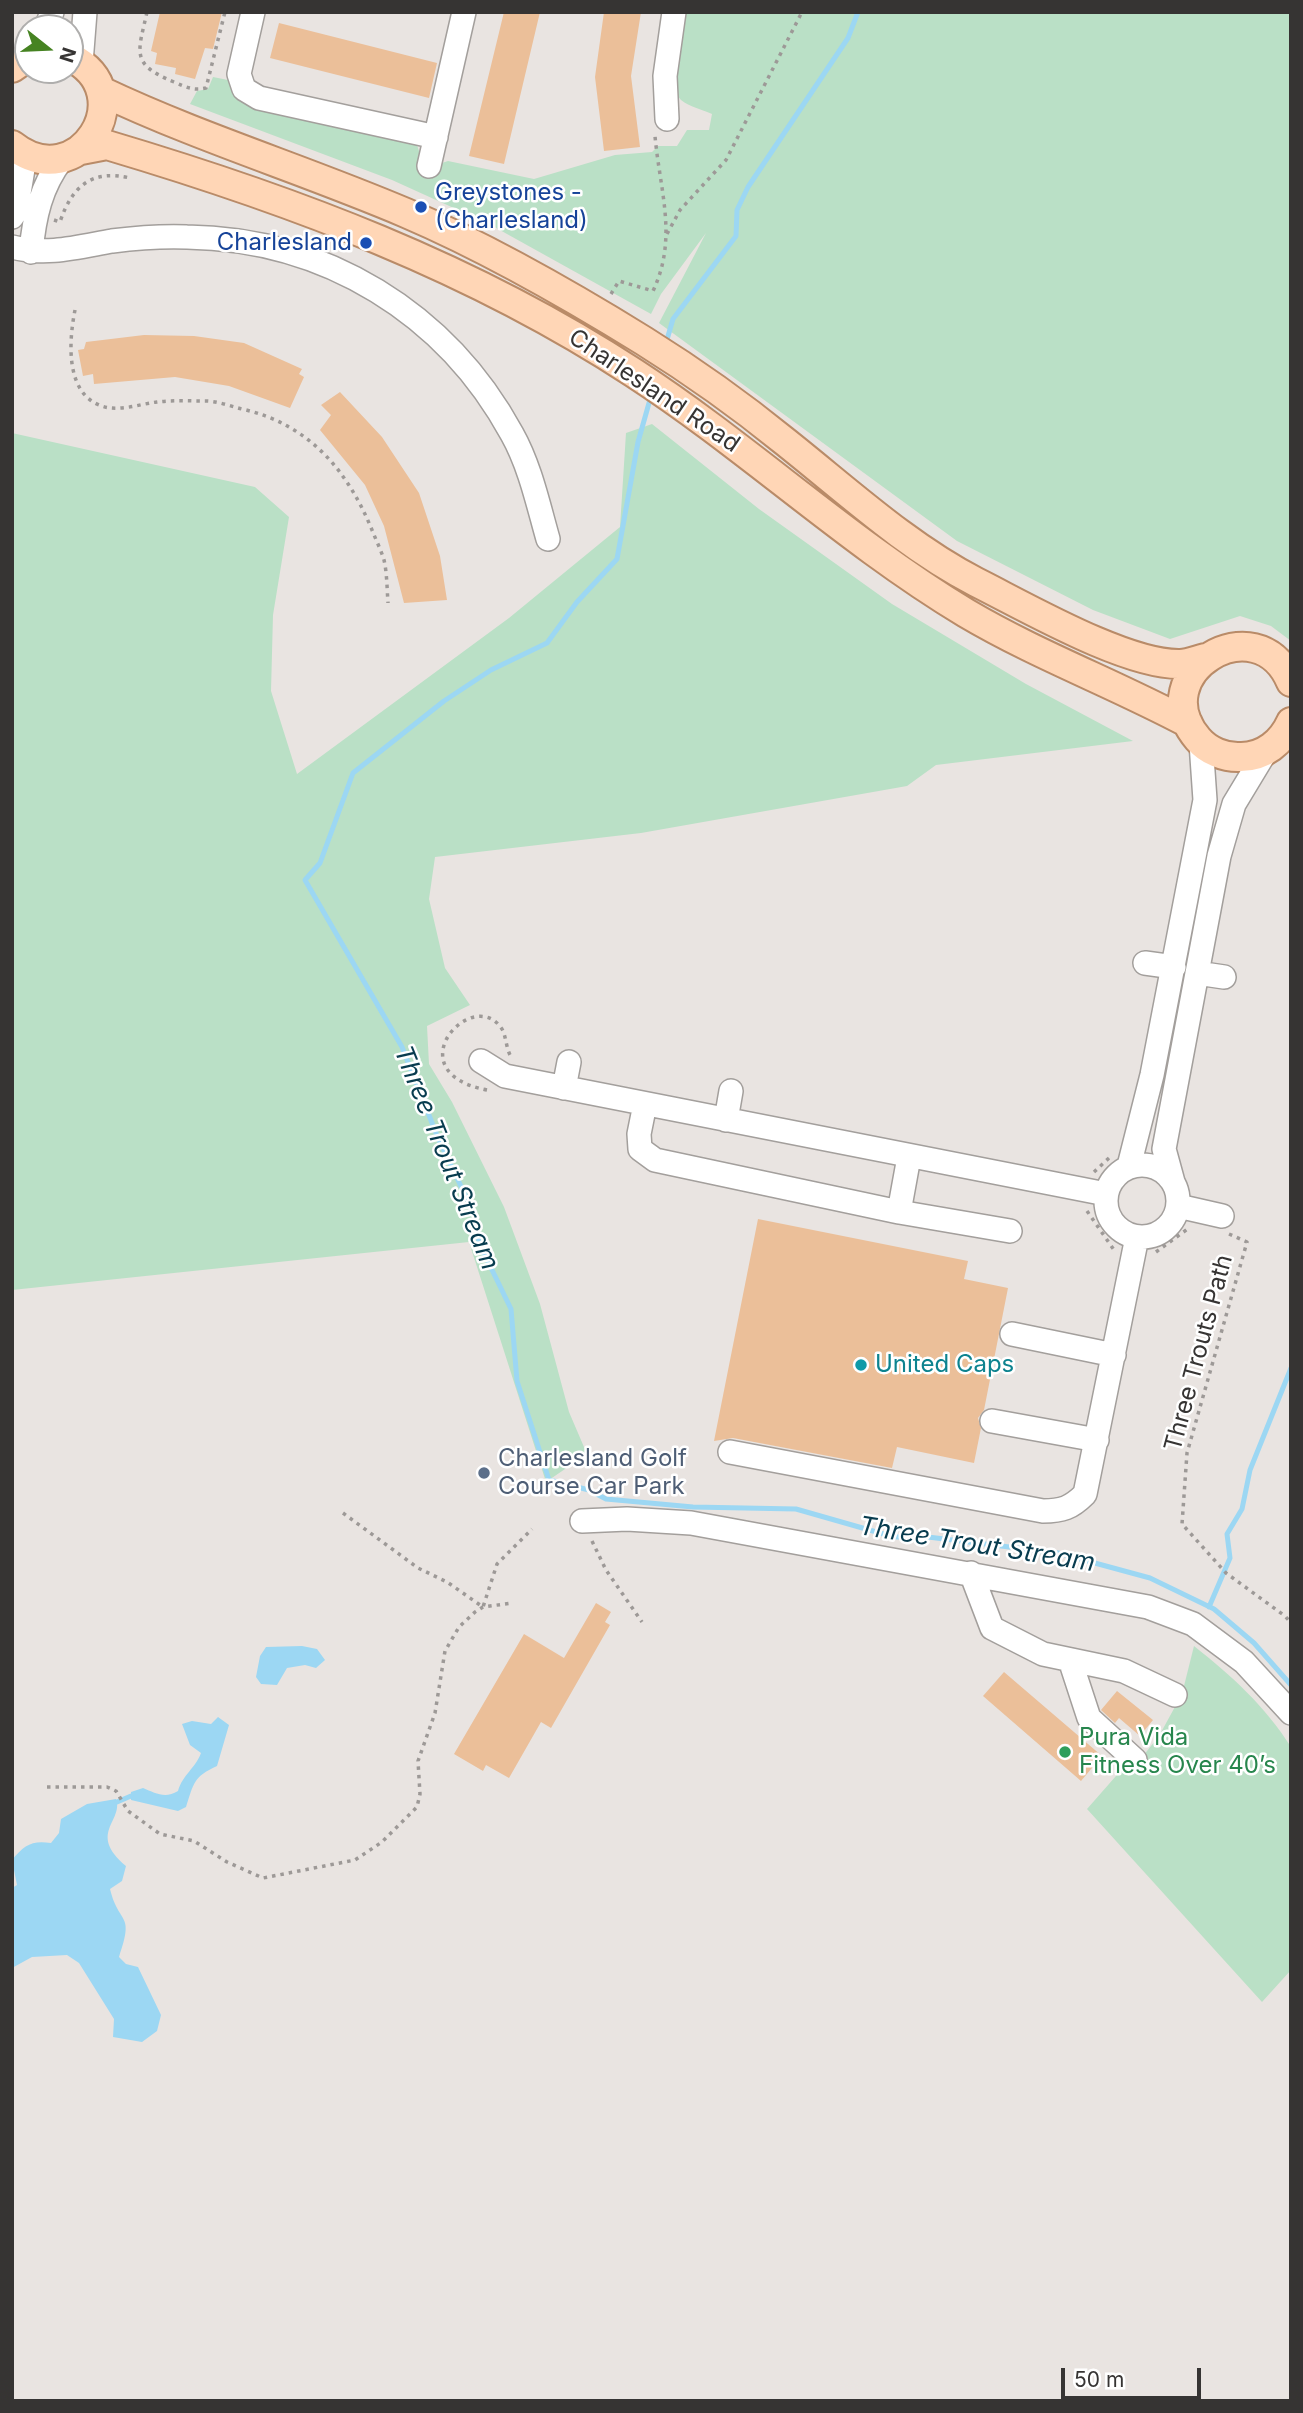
<!DOCTYPE html>
<meta charset="utf-8">
<style>
body{margin:0}
#map{position:relative;width:1303px;height:2413px;overflow:hidden;background:#e9e4e1;font-family:Inter,sans-serif}
canvas{display:block}
.frame{position:absolute;inset:0;border:14px solid #363433;pointer-events:none}
.north{position:absolute;left:14px;top:14px;width:70px;height:70px;box-sizing:border-box;background:#fff;border:2px solid #afaead;border-radius:50%;rotate:108deg;font-size:19px;font-weight:700;line-height:28px;text-align:center;color:#363433}
.north::after{content:'';display:block;margin:auto;width:24px;height:32px;background:#468322;clip-path:polygon(50% 0,100% 100%,50% 72%,0 100%)}
.scale{position:absolute;left:1061px;top:2368px;width:140px;height:32px;box-sizing:border-box;border:4px solid #363433;border-top:0;padding-left:9px;font-size:21px;line-height:24px;white-space:nowrap;color:#363433;-webkit-text-stroke:5px #fff;paint-order:stroke}
</style>
<div id="map">
<canvas width="1303" height="2413"></canvas>
<div class="frame"></div>
<div class="north">N</div>
<div class="scale">50 m</div>
</div>
<script>
const c = document.querySelector('canvas').getContext('2d');
c.lineJoin = 'round';
function paint(path, color) { c.fillStyle = color; c.fill(path, 'evenodd'); }
function strokePath(path, color, width, dash) { c.strokeStyle = color; c.lineWidth = width; c.lineCap = dash ? 'butt' : 'round'; c.setLineDash(dash || []); c.stroke(path); }
function label(font, color, halo, rows, align = 'center') {
  c.font = font + ' Inter,sans-serif'; c.lineWidth = 5; c.setLineDash([]); c.textBaseline = 'middle'; c.strokeStyle = halo; c.fillStyle = color; for (const [text, x, y, turn = 0] of rows) {
    c.save(); c.translate(x, y); c.rotate((+turn || 0) * Math.PI / 180); c.textAlign = isNaN(turn) ? turn : align; if (halo) c.strokeText(text, 0, 0); c.fillText(text, 0, 0); c.restore();
  }
}
paint(new Path2D(`
 M682 12H1291V641L1271 626 1240 616 1170 639 1093 610 957 541 659 323 706 233 661 294 651 314 489 224 392 180 190 104 197 91 208 89 213 77 228 80 242 101 406 141 417 145 420 154 439 164 448 161 534 179 615 155 652 152 658 146H677L687 130H709L712 114C701 109 690 107 681 100 666 86 679 33 682 12Z
 M652 424 759 509 892 604 1026 684 1133 741 936 765 907 786 641 833 435 857 429 899 445 968 470 1005 427 1026 429 1064 452 1102 504 1207 540 1304 569 1412 587 1454 546 1482 469 1242 12 1290V433L255 487 289 517 273 615 271 691 297 774 509 618 620 527 626 433Z
 M1194 1646C1232 1676 1265 1706 1291 1747V1970L1262 2002 1087 1809 1123 1768 1139 1761 1159 1736 1182 1694Z`), '#bae0c6');
paint(new Path2D(`
 M302 1646 317 1649 325 1660 316 1668 305 1665 287 1668 277 1685 261 1684 256 1677 260 1656 266 1647Z
 M218 1717 229 1725 217 1766C193 1777 194 1783 186 1807L178 1811 131 1800V1792L143 1788C155 1793 165 1799 178 1791 183 1774 195 1769 201 1753L190 1745 182 1724 192 1721 211 1724Z
 M116 1799C124 1821 87 1833 126 1866L122 1881 110 1889C119 1926 135 1911 119 1957L126 1964 138 1967 161 2015 157 2031 142 2042 113 2037 114 2019 79 1963 67 1955 32 1957 12 1968V1888L17 1885 12 1860C24 1845 32 1840 51 1843L59 1833 61 1819 87 1804Z`), '#9cd7f3');
strokePath(new Path2D(`
 M666 343 673 319 736 236 737 210 748 187 848 38 858 12
 M651 396 638 442 617 559 577 602 547 643 491 670 444 701 353 773 320 863 305 880 402 1047 438 1138 476 1218 479 1243 511 1309 517 1381 549 1480 589 1490 606 1499 693 1507 796 1509 894 1537H928L1058 1553 1150 1578 1214 1609 1254 1643 1291 1685
 M1209 1607 1230 1558 1227 1534 1242 1509 1250 1470 1291 1368
 M117 1802 131 1796`), '#9cd7f3', 5);
paint(new Path2D(`
 M160 12H222L213 49 205 48 195 79 175 74 176 68 155 64 157 53 151 51Z
 M504 12H540L504 164 469 156Z
 M604 12H641L631 76 640 147 604 151 595 77Z
 M279 23 437 63 429 98 270 58Z
 M144 335 194 336 244 343 302 369 299 374 304 377 290 408 229 386 175 377 94 384 93 374 83 376 78 350 84 349 86 342Z
 M340 392 382 437 419 493 440 556 447 600 404 603 384 526 365 485 320 430 331 415 321 405Z
 M758 1219 968 1261 964 1279 1008 1288 984 1410 978 1418 981 1428 974 1463 897 1447 892 1468 733 1438 714 1441Z
 M596 1603 611 1612 605 1622 610 1625 551 1728 541 1722 509 1778 486 1765 483 1771 454 1754 524 1634 564 1658Z
 M1004 1672 1102 1756 1081 1781 983 1696Z
 M1117 1691 1153 1720 1140 1736 1119 1718 1115 1723 1101 1710Z`), '#ebbf99');
const minor = new Path2D(`
 M253 12 239 74 244 89 259 98 436 137
 M46 28 52 12
 M81 63 85 12
 M667 119 665 76 674 12
 M12 147 23 169 16 211 12 217
 M429 166 464 12
 M12 247C47 256 78 247 112 241 136 238 162 236 187 237 326 239 446 313 512 434 530 466 538 504 548 539
 M31 252C34 217 41 186 62 159
 M1145 963 1174 967
 M1197 973 1224 977
 M481 1061 505 1076 1106 1194
 M564 1088 569 1062
 M645 1104 639 1134 640 1149 655 1160 899 1212 1010 1231
 M726 1120 731 1091
 M1106 1201a36 36 0 1 1 72 0a36 36 0 1 1-72 0Z
 M1129 1166 1152 1075 1205 800 1201 743
 M1173 1182 1164 1149 1219 856 1234 804 1266 751
 M1178 1206 1222 1216
 M899 1212 909 1157
 M1012 1334 1114 1355
 M992 1421 1097 1440
 M730 1452 1043 1511C1062 1511 1071 1508 1085 1494L1137 1237
 M582 1521 627 1519 691 1523 1148 1607 1193 1624 1244 1662 1291 1713
 M971 1573 992 1628 1043 1654 1124 1671 1175 1695
 M1070 1660 1089 1718 1135 1760`);
const major = new Path2D(`
 M12 68 28 57
 M101 91C200 138 305 170 406 213 488 248 568 294 644 341 692 371 740 405 783 440 845 489 906 546 976 582 1026 607 1126 665 1180 664 1188 664 1197 660 1205 658
 M12 145C78 198 144 93 70 57
 M81 150 107 145C292 200 472 267 634 373 749 448 848 542 966 613 1037 655 1115 684 1188 723
 M1291 682C1257 602 1142 674 1198 739 1208 751 1225 758 1241 757 1264 757 1282 742 1291 722`);
strokePath(minor, '#a39f9c', 26);
strokePath(major, '#b98b68', 32);
strokePath(new Path2D(`
 M147 12C138 53 130 64 174 82 186 87 193 91 206 88L225 12
 M54 220 60 222C72 186 92 169 130 178
 M667 234 680 210 726 160 802 12
 M611 294 619 281 653 291C678 238 660 192 655 136
 M75 310C69 340 65 391 99 405 117 413 139 404 157 402 172 400 189 401 205 401 217 401 230 406 242 409 308 424 347 469 372 530 376 540 381 550 384 560 387 573 387 589 388 603
 M487 1090C393 1072 473 984 502 1029 506 1036 506 1047 510 1055
 M1094 1172 1109 1158
 M1087 1211 1114 1250
 M1229 1234 1247 1242 1187 1453 1182 1524 1226 1573 1285 1616 1291 1623
 M1156 1252 1189 1228
 M343 1513 418 1568 447 1582 483 1607 497 1564 532 1529
 M592 1541 606 1570 642 1622
 M47 1787H107L116 1791 128 1811 160 1834 194 1841 227 1862 263 1878 355 1860 382 1842 417 1807 420 1794 418 1761 435 1713 445 1651 459 1627 475 1612 483 1607 512 1603`), '#9d9997', 3.5, [3.5, 5]);
strokePath(minor, '#fff', 23);
strokePath(major, '#ffd6b6', 28);
for (const [x, y, r, color] of [
 [421,207,7,"#1a4fb4"],
 [366,243,7,"#1a4fb4"],
 [861,1365,7,"#0f9aa8"],
 [484,1473,7,"#5c6f8a"],
 [1065,1752,7,"#2e9e5b"]
]) { const dot = new Path2D(); dot.arc(x, y, r, 0, 2 * Math.PI); c.fillStyle = color; c.fill(dot); strokePath(dot, '#fff', 2.5); }
label('24px', '#164399', '#fff', [
 ["Greystones -",435,193],
 ["(Charlesland)",435,221],
 ["Charlesland",352,243,"right"]
], 'left');
label('24px', '#363433', '#fff', [
 ["Charlesland Road",654,391,34],
 ["Three Trouts Path",1199,1353,-75]
]);
label('24px', '#0d838f', '#fff', [
 ["United Caps",875,1365]
], 'left');
label('24px', '#4e5e75', '#fff', [
 ["Charlesland Golf",498,1459],
 ["Course Car Park",498,1487]
], 'left');
label('24px', '#27864d', '#fff', [
 ["Pura Vida",1079,1738],
 ["Fitness Over 40’s",1079,1766]
], 'left');
label('italic 26px', '#083c4f', '#fff', [
 ["Three Trout Stream",446,1158,68],
 ["Three Trout Stream",977,1545,9]
]);
</script>
